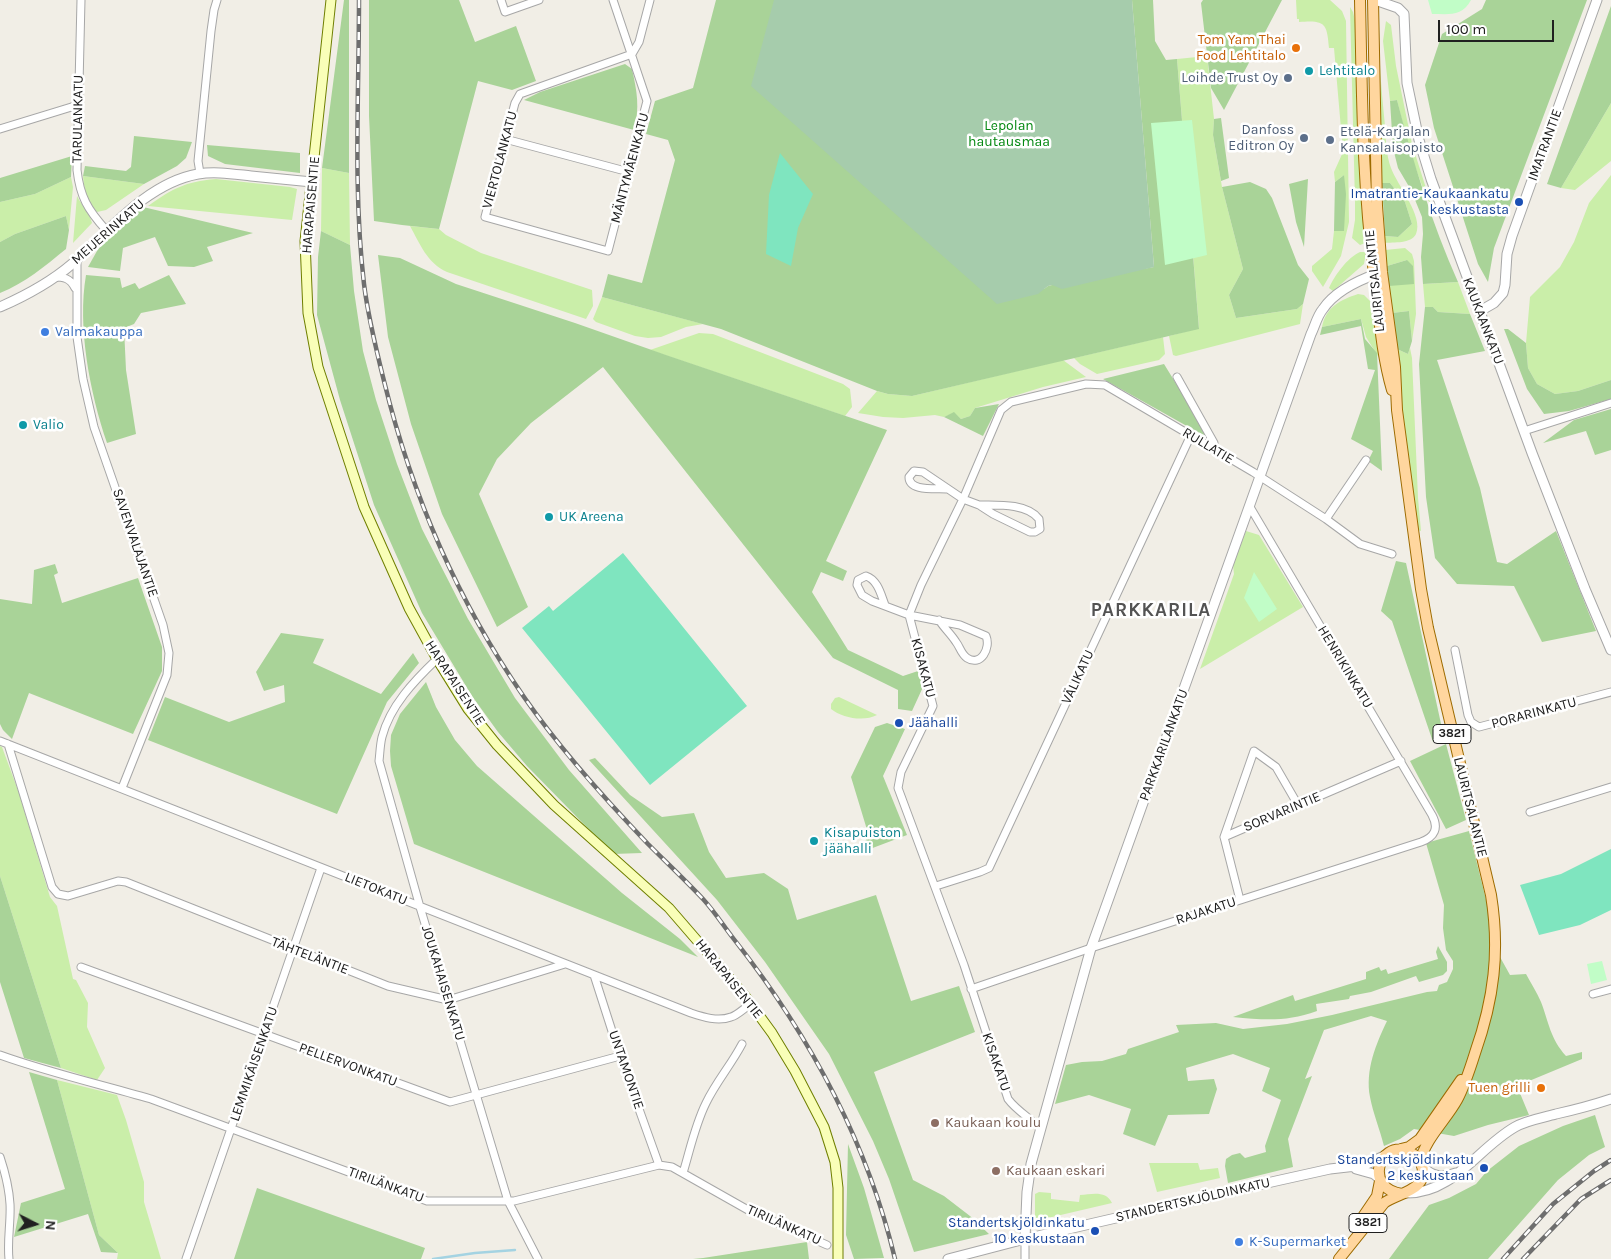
<!DOCTYPE html>
<meta charset="utf-8">
<style>
body{margin:0}
#map{position:relative;width:1611px;height:1259px;overflow:hidden;background:#f1eee6;font-family:Karla,sans-serif}
canvas{display:block}
.north{position:absolute;left:10px;top:1199px;width:50px;height:50px;-webkit-text-stroke:4px #fff;paint-order:stroke;rotate:95deg;font-size:14px;font-weight:700;line-height:20px;text-align:center;color:#202020}
.north::after{content:'';display:block;margin:auto;width:18px;height:22px;background:#202020;clip-path:polygon(50% 0,100% 100%,50% 72%,0 100%)}
.scale{position:absolute;left:1438px;top:20px;width:116px;height:22px;box-sizing:border-box;border:2px solid #202020;border-top:0;padding-left:6px;font-size:15px;line-height:18px;white-space:nowrap;color:#202020;-webkit-text-stroke:4px #fff;paint-order:stroke}
</style>
<div id="map">
<canvas width="1611" height="1259"></canvas>
<div class="north">N</div>
<div class="scale">100 m</div>
</div>
<script>
const c = document.querySelector('canvas').getContext('2d');
c.lineJoin = 'round';
function paint(path, color) { c.fillStyle = color; c.fill(path, 'evenodd'); }
function strokePath(path, color, width, dash) { c.strokeStyle = color; c.lineWidth = width; c.lineCap = dash ? 'butt' : 'round'; c.setLineDash(dash || []); c.stroke(path); }
function label(font, color, halo, rows, align = 'center') {
  c.font = font + ' Karla,sans-serif'; c.lineWidth = 5; c.setLineDash([]); c.textBaseline = 'middle'; c.strokeStyle = halo; c.fillStyle = color; for (const [text, x, y, turn = 0] of rows) {
    c.save(); c.translate(x, y); c.rotate((+turn || 0) * Math.PI / 180); c.textAlign = isNaN(turn) ? turn : align; if (halo) c.strokeText(text, 0, 0); c.fillText(text, 0, 0); c.restore();
  }
}
paint(new Path2D(`
 M1296 0H1330L1342 11 1346 21 1349 222 1341 256 1323 287 1312 271V266L1332 249 1334 231H1344V175L1335 182 1334 172 1343 152 1334 48H1329C1327 23 1325 20 1299 22V19H1297Z
 M1350 7 1353 12 1356 25 1361 202 1365 243 1360 245 1352 238 1355 220V202Z
 M1386 21 1391 25 1396 66 1412 144 1431 204 1427 199 1410 153 1397 100 1390 101 1383 41Z
 M1207 56 1214 119 1213 135 1222 187 1243 269 1229 295 1236 318 1297 309 1303 304 1300 324 1176 356 1173 355 1169 336 1199 328 1177 59Z
 M1380 65C1381 85 1383 106 1385 126 1386 139 1386 155 1391 168 1397 185 1424 216 1416 234 1411 244 1394 242 1384 243V236L1398 237 1412 224 1405 202 1390 183H1382Z
 M1611 103V161L1575 190 1561 188Z
 M322 168 349 173 350 245 321 231Z
 M1611 175V380L1578 391 1555 394 1537 384 1528 368 1526 343 1530 297 1560 267 1574 242 1589 203Z
 M83 176 144 184 106 210 97 212C87 200 84 191 83 176Z
 M71 177 73 187 69 230 66 216 15 234 0 242V202L35 194Z
 M216 179 290 187 297 189 292 220 148 206C174 188 184 182 216 179Z
 M77 196C81 204 91 216 92 223L73 243Z
 M410 226 439 229 446 235 481 253 592 290 593 306 586 319 447 272C427 263 420 244 410 226Z
 M1405 248 1412 254 1414 261 1416 314 1412 341 1409 311 1392 313 1389 286 1407 260 1387 266 1385 250Z
 M1360 252H1366L1364 264 1333 291 1329 288C1335 275 1347 258 1360 252Z
 M1458 282 1470 314 1438 312 1433 307H1425L1423 284Z
 M1358 294 1364 295 1372 303 1381 361 1366 337 1361 319 1322 327C1326 307 1340 300 1358 294Z
 M602 297 703 324 686 327 661 337 648 338 635 336 596 322 593 319Z
 M699 333 713 334 843 384 850 389 852 407 845 416 650 350Z
 M1163 337 1165 354 1159 360 1097 374 1080 364 1074 358Z
 M1410 348 1412 358 1418 498 1421 531 1418 530 1395 353 1397 349 1408 354Z
 M1063 360 1086 377 1043 387 975 408 970 416 961 419 954 413 944 417 935 415 903 418 883 417 858 413 877 391 888 394 912 396Z
 M1246 531 1259 535 1303 607 1200 669 1234 574 1233 565Z
 M839 697 877 715C864 722 842 718 831 709V704L835 698Z
 M0 746 2 747 19 793 50 897 57 906 73 979 76 980 88 1003 87 1027 105 1068 97 1080 61 1068 0 876Z
 M57 1080 117 1095 126 1120 144 1182V1202L161 1259H117L118 1253 99 1235Z
 M1149 1163H1198L1200 1170 1218 1168 1220 1178 1157 1192Z
 M1039 1192 1051 1193V1199L1079 1202 1080 1195C1092 1194 1106 1190 1112 1203L1035 1221V1194Z`), '#caeea9');
paint(new Path2D(`
 M344 0H349V173L322 168Z
 M369 0H459L475 42 516 26 536 81 512 90 478 81 439 229 402 225 374 221 369 116Z
 M716 0H843L1044 289 1048 286 1052 285 1154 267 1132 0H1153L1155 41 1166 60 1177 59 1199 329 912 396 888 394 877 391 721 329 602 297 608 274 642 283 675 160 668 140 646 134 655 101 693 88Z
 M1203 0H1282L1224 110 1211 88 1201 3Z
 M1486 0H1587L1494 248 1488 282 1478 264 1434 128 1425 85 1442 34 1482 9Z
 M1611 6V103L1561 188 1547 184Z
 M625 64 632 69C637 92 640 107 634 130L524 100 540 92Z
 M1397 100C1413 162 1432 224 1458 282L1423 284 1421 257 1423 234 1422 217 1411 190 1398 168 1393 148 1390 101Z
 M1221 118 1229 178 1221 181 1213 135 1214 119Z
 M134 136 192 142 186 158 177 166 144 184 83 176 85 166 126 171 131 167Z
 M207 145 300 153V173L225 164 208 156Z
 M72 156 71 177 35 194 0 202V178Z
 M1344 175 1346 194 1344 231H1334L1335 182Z
 M1308 179 1304 247 1296 222 1289 184Z
 M1250 182 1266 189 1272 198 1298 265 1309 279 1303 304 1297 309 1236 318 1229 295 1243 269 1222 187Z
 M1382 183H1390L1405 202 1412 224 1398 237 1385 236Z
 M143 207 253 233 207 247 213 261 194 267 168 266 155 237 123 248 120 271 88 267 97 251 112 230Z
 M66 216 69 230 66 249C45 266 25 283 0 293V242L15 234Z
 M321 231 350 245 354 291 363 351 376 400 397 464 422 529 468 619 515 698 569 770 642 853 613 854 527 766 498 732 472 696 422 613 374 505 340 400 317 315 318 257Z
 M378 255 400 258 456 284 575 323 666 355 887 430 826 561 847 571 843 581 821 572 812 592 848 650 903 676 918 671 923 687 912 711 898 709V690L833 658 603 367 531 423 497 459 479 494 528 607 497 627 442 514 411 424 388 337Z
 M1407 260 1413 266 1414 284 1389 286 1387 266Z
 M86 275 120 278 122 288 135 283 139 289 169 275 186 304 141 313 134 324 124 328 126 370 136 434 107 443C90 393 77 327 86 275Z
 M1425 307H1433L1438 312 1470 314 1485 351 1437 360 1480 488 1497 562 1507 564 1556 531 1596 631 1542 642 1514 586 1457 584 1435 558 1426 497 1419 364Z
 M1409 311 1412 341 1408 354 1397 349 1392 313Z
 M1361 319 1365 339 1377 353 1382 471 1368 461 1373 451 1351 439 1375 370 1368 369 1361 326 1320 335 1322 327Z
 M1504 329H1508L1526 343 1528 368 1537 384 1555 394 1578 391 1611 380V399L1569 411 1544 414 1527 389Z
 M1164 364 1210 439 1103 379Z
 M999 404 983 436 944 417 954 412 961 419 970 416 975 408Z
 M1611 409V450L1595 455 1586 431 1543 443 1574 420Z
 M1396 561 1406 563 1443 733 1433 742 1392 621 1381 611Z
 M55 564 58 573 54 575 62 603 138 578 162 647V671L133 734 29 693 12 739 3 730 0 724V599L32 604 34 570Z
 M281 633 324 639 313 663 381 694 413 653 419 663 387 702 337 814 148 740 165 697 229 722 285 702 284 685 264 691 256 672Z
 M426 682 436 707 455 740 477 766 622 893 680 939 698 957 414 844 391 766 390 751 391 735 400 714Z
 M887 723 905 729 883 776 907 835 862 852 868 833 851 777 875 727Z
 M1446 744 1466 820 1446 829 1410 761Z
 M595 758 630 795 662 817 694 813 709 852 726 878 764 873 788 889 797 920 876 895 911 1001 959 986 975 1032 874 1072 913 1180 944 1196 970 1216 989 1234 914 1252 889 1179 873 1141 829 1054 765 962 717 900 589 760Z
 M1469 831 1488 908 1490 939 1510 975 1526 974C1531 983 1537 993 1541 1002 1549 1023 1550 1038 1566 1056L1582 1052V1059L1517 1086 1529 1115 1488 1125 1454 1136 1414 1129 1400 1139 1384 1146C1380 1130 1373 1113 1370 1097 1365 1070 1376 1044 1387 1021L1371 1016 1324 1030 1305 1079 1312 1076 1288 1139 1293 1167 1228 1183 1225 1166 1226 1159 1232 1155 1240 1153 1245 1158 1266 1152 1265 1146 1281 1100 1262 1091 1270 1068 1233 1054 1186 1068 1188 1081 1214 1079 1217 1089 1209 1114 1168 1115 1155 1146 1123 1134 1131 1109 1089 1095 1055 1104 1066 1065 1082 1062 1102 1061 1126 1054 1128 1049 1179 1032 1176 1025 1216 1023 1243 1029 1287 1024 1332 1015 1427 992 1437 991 1439 985 1447 982 1453 969V961L1446 950 1443 928 1444 905 1426 843Z
 M0 876 61 1068 24 1058 0 982Z
 M1438 946 1447 962V971L1443 975 1419 982 1416 976 1371 992 1350 996 1349 999 1316 1004 1317 1011C1286 1022 1265 1020 1233 1017L1293 995 1295 1001 1366 979V972L1379 967 1381 971 1386 969 1388 974 1438 959 1436 952Z
 M29 1072 57 1080 99 1235 118 1253 101 1252 88 1214 14 1237 21 1203 65 1189Z
 M1595 1115 1605 1147 1589 1155 1558 1180 1488 1259H1389L1429 1205 1449 1198 1476 1184 1487 1171 1519 1146 1563 1126Z
 M848 1144 864 1188 884 1258 854 1259 846 1235Z
 M257 1188 425 1248 421 1259H234Z
 M807 1242 809 1259H693L703 1258Z`), '#a9d398');
paint(new Path2D(`
 M774 0H1132L1154 267 1062 289 1052 285 1048 286 1038 294 997 304 751 86Z`), '#a6ccac');
paint(new Path2D(`
 M1428 0H1471C1462 17 1449 14 1432 14Z
 M1192 120 1207 255 1165 265 1151 123Z
 M1254 572 1277 609 1259 622 1244 598Z
 M1602 961 1607 980 1591 984 1587 964Z`), '#c1fdc7');
paint(new Path2D(`
 M780 153 813 194 798 228 791 266 766 254 769 195Z
 M623 553 747 706 650 785 522 628 549 606 553 611Z
 M1611 849V910L1580 925 1539 935 1520 885 1561 874Z`), '#7fe5bf');
strokePath(new Path2D(`
 M433 1259 475 1253 515 1250`), '#a4d3e2', 2.5);
const minor = new Path2D(`
 M81 0 77 170C80 197 88 210 106 230
 M501 0 505 12 539 0
 M613 0 647 101 608 251 485 217 515 103 520 94 632 54 639 42 650 0
 M0 129 78 105
 M505 139 629 172
 M200 173 198 161 211 31 214 10 217 0
 M77 259V337L83 379 94 427 163 625 169 653 167 675 122 788
 M54 277C64 277 70 278 75 288
 M1177 377 1214 443 1213 448
 M1524 431 1611 403
 M947 489C936 488 909 492 909 477L914 471 923 472 963 499 979 505 993 514 1030 532H1035L1040 529 1039 519C1027 503 997 505 979 505
 M1326 519 1366 460
 M885 605C881 595 878 580 866 576L858 580 857 585 862 595 872 601 909 615 960 625 986 636C991 648 981 667 967 658 961 654 960 647 956 642 951 634 944 628 939 620
 M1455 650 1468 715 1471 722 1479 727 1611 692
 M437 659C414 681 390 706 382 737 380 745 380 753 379 761L420 907 508 1201 538 1259
 M0 741 691 1013C703 1017 718 1022 731 1017 738 1015 744 1008 751 1004
 M8 744 52 887 58 894 68 896 118 881 126 882 388 986 448 1000 565 964
 M1530 812 1611 787
 M1224 837 1254 751 1276 767 1298 805
 M936 886 980 872 989 868 1191 435
 M1240 900 1224 837 1401 761
 M81 967 450 1102 620 1056
 M594 975 620 1056 659 1165
 M971 989 1091 948 1421 842C1435 837 1439 828 1432 815L1250 507
 M1593 994 1611 989
 M0 1055C50 1073 100 1084 151 1099L427 1201H514L659 1165 672 1167 748 1210 827 1245
 M1040 1128C1030 1118 1017 1111 1008 1099L964 965 898 788 901 772 933 706 909 615 921 585 963 499 1001 410 1011 402 1086 384 1105 385 1253 472 1326 519 1360 544 1392 554
 M0 1157C5 1172 9 1188 10 1204 11 1222 7 1240 9 1259
 M683 1173C690 1150 695 1125 706 1103 716 1082 731 1065 742 1044
 M1025 1239V1259
 M186 1259 321 868`);
const tertiary = new Path2D(`
 M1375 0 1398 8 1404 14 1407 83 1419 140 1431 179 1532 453 1585 589 1611 650
 M0 307C25 296 51 282 72 264 108 232 147 183 198 174 215 171 233 174 251 176 271 178 292 180 312 182
 M1480 311 1494 303 1503 293 1505 285 1507 254 1512 236 1597 0
 M1422 1166C1432 1177 1442 1178 1456 1173
 M1356 1169 1374 1174 1380 1179
 M1406 1193C1453 1194 1478 1148 1515 1127 1527 1120 1542 1118 1556 1114 1574 1110 1593 1105 1611 1099
 M1025 1239 1027 1192 1031 1164 1091 948 1311 334C1315 326 1317 316 1323 309 1335 291 1359 280 1379 273
 M948 1259 1025 1239 1276 1181 1330 1169 1365 1165 1386 1155`);
const secondary = new Path2D(`
 M331 0 305 241 308 313 318 367 364 507 409 608 437 659 468 709 497 745 554 805 669 908 745 996 772 1033 795 1071 824 1127 835 1162 838 1188V1259`);
const primary = new Path2D(`
 M1360 0C1362 91 1362 183 1374 274 1379 313 1381 352 1392 390
 M1373 0 1377 206 1382 272 1395 367 1397 410 1421 589 1428 628 1491 895C1500 951 1494 999 1475 1053 1470 1069 1465 1085 1457 1100 1446 1120 1425 1139 1420 1162
 M1401 1149 1409 1147 1420 1139 1461 1080
 M1358 1224 1377 1196 1380 1181
 M1339 1259 1384 1203C1397 1193 1432 1190 1421 1163 1418 1157 1414 1153 1407 1151 1378 1141 1364 1189 1402 1194`);
strokePath(minor, '#a7a7a7', 9);
strokePath(tertiary, '#a7a7a7', 11);
strokePath(secondary, '#6f7f00', 11);
strokePath(primary, '#9d6b00', 12);
strokePath(minor, '#fff', 7);
strokePath(tertiary, '#fff', 9);
strokePath(secondary, '#f9feb8', 9);
strokePath(primary, '#ffd69e', 10);
const rail = new Path2D(`
 M359 0C359 95 353 190 364 284 368 317 376 349 384 381 412 496 457 600 524 697 560 749 604 798 648 844 666 862 685 880 703 899 714 911 723 925 733 938 808 1033 867 1141 895 1259
 M1503 1259 1553 1204 1594 1171 1611 1160
 M1523 1259 1581 1199 1611 1180`);
strokePath(rail, '#6e6e6e', 4.5);
strokePath(rail, '#fff', 2.5, [8]);
for (const [x, y, r, color] of [
 [1296,48,5,"#e8710a"],
 [1309,71,5,"#0f9aa8"],
 [1288,78,5,"#5c6f8a"],
 [1304,138,5,"#5c6f8a"],
 [1330,140,5,"#5c6f8a"],
 [1519,202,5,"#1a4fb4"],
 [45,332,5,"#3f7fe0"],
 [23,425,5,"#0f9aa8"],
 [549,517,5,"#0f9aa8"],
 [899,723,5,"#1a4fb4"],
 [814,841,5,"#0f9aa8"],
 [1541,1088,5,"#e8710a"],
 [935,1123,5,"#8d6e63"],
 [1484,1168,5,"#1a4fb4"],
 [996,1171,5,"#8d6e63"],
 [1095,1231,5,"#1a4fb4"],
 [1239,1242,5,"#3f7fe0"]
]) { const dot = new Path2D(); dot.arc(x, y, r, 0, 2 * Math.PI); c.fillStyle = color; c.fill(dot); strokePath(dot, '#fff', 2); }
for (const [x, y, w] of [
 [1452,734,38],
 [1368,1223,38]
]) { const box = new Path2D(); box.roundRect(x - w / 2, y - 9.5, w, 19, 4); c.fillStyle = '#fff'; c.fill(box); strokePath(box, '#202020', 1); }
label('bold 12px', '#202020', null, [
 ["3821",1452,734],
 ["3821",1368,1223]
]);
label('14px', '#c56008', '#fff', [
 ["Tom Yam Thai",1286,40],
 ["Food Lehtitalo",1286,56],
 ["Tuen grilli",1531,1088]
], 'right');
label('14px', '#0d838f', '#fff', [
 ["Lehtitalo",1319,71],
 ["Valio",33,425],
 ["UK Areena",559,517],
 ["Kisapuiston",824,833],
 ["jäähalli",824,849]
], 'left');
label('14px', '#4e5e75', '#fff', [
 ["Loihde Trust Oy",1278,78],
 ["Danfoss",1294,130],
 ["Editron Oy",1294,146],
 ["Etelä-Karjalan",1340,132,"left"],
 ["Kansalaisopisto",1340,148,"left"]
], 'right');
label('14px', '#202020', '#fff', [
 ["TARULANKATU",78,119,-89],
 ["IMATRANTIE",1545,145,-70],
 ["VIERTOLANKATU",500,160,-75],
 ["MÄNTYMÄENKATU",630,168,-75],
 ["HARAPAISENTIE",311,205,-85],
 ["MEIJERINKATU",108,232,-41],
 ["LAURITSALANTIE",1375,281,-96],
 ["KAUKAANKATU",1483,321,69],
 ["RULLATIE",1208,446,31],
 ["SAVENVALAJANTIE",135,543,71],
 ["HENRIKINKATU",1345,667,59],
 ["KISAKATU",923,668,75],
 ["VÄLIKATU",1078,677,-65],
 ["HARAPAISENTIE",455,683,57],
 ["PORARINKATU",1534,713,-15],
 ["PARKKARILANKATU",1164,745,-70],
 ["LAURITSALANTIE",1470,807,76],
 ["SORVARINTIE",1282,812,-23],
 ["LIETOKATU",376,889,22],
 ["RAJAKATU",1206,911,-18],
 ["TÄHTELÄNTIE",310,956,21],
 ["HARAPAISENTIE",729,979,51],
 ["JOUKAHAISENKATU",443,983,73],
 ["KISAKATU",996,1062,71],
 ["LEMMIKÄISENKATU",254,1064,-71],
 ["PELLERVONKATU",348,1065,20],
 ["UNTAMONTIE",626,1070,71],
 ["TIRILÄNKATU",386,1185,20],
 ["STANDERTSKJÖLDINKATU",1193,1200,-13],
 ["TIRILÄNKATU",784,1225,24]
]);
label('14px', '#048811', '#fff', [
 ["Lepolan",1009,126],
 ["hautausmaa",1009,142]
]);
label('14px', '#164399', '#fff', [
 ["Imatrantie-Kaukaankatu",1509,194],
 ["keskustasta",1509,210],
 ["Jäähalli",909,723,"left"],
 ["Standertskjöldinkatu",1474,1160],
 ["2 keskustaan",1474,1176],
 ["Standertskjöldinkatu",1085,1223],
 ["10 keskustaan",1085,1239]
], 'right');
label('14px', '#366cbe', '#fff', [
 ["Valmakauppa",55,332],
 ["K-Supermarket",1249,1242]
], 'left');
label('14px', '#785e54', '#fff', [
 ["Kaukaan koulu",945,1123],
 ["Kaukaan eskari",1006,1171]
], 'left');
c.letterSpacing = '1px';
label('bold 19px', '#535353', '#fff', [
 ["PARKKARILA",1151,611]
]);
c.letterSpacing = '0px';
</script>
